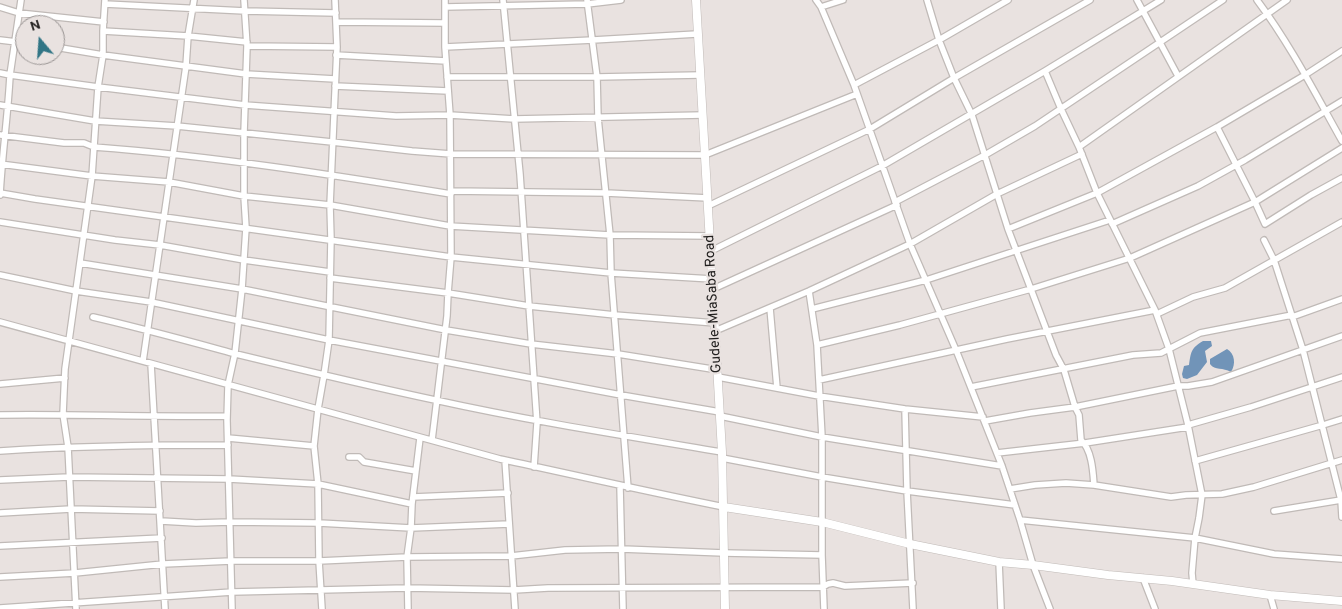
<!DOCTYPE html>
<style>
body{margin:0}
#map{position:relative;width:1342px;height:609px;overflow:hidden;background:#e9e2e0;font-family:Overpass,sans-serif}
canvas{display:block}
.north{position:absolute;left:15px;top:15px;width:50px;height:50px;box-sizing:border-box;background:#e9e2e0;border:1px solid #999493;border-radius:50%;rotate:342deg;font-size:14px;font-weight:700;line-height:20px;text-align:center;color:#22201f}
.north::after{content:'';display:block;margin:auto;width:18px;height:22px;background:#317585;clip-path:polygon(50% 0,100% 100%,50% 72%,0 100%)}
</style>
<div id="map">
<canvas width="1342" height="609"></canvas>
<div class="north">N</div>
</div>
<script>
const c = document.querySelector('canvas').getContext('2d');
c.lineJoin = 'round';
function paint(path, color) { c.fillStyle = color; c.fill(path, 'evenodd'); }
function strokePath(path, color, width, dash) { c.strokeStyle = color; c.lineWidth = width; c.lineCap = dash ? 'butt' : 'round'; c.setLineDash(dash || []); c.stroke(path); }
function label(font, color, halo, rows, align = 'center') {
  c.font = font + ' Overpass,sans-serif'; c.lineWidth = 4.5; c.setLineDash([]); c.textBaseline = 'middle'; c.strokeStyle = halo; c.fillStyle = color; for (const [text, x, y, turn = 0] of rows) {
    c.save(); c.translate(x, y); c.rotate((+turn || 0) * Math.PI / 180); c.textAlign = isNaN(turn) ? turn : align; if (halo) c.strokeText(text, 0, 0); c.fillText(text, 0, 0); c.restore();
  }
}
paint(new Path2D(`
 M1203 341H1211L1212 346 1205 351 1207 362 1197 375 1187 379 1183 378 1182 374 1184 366 1189 365C1191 352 1191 348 1203 341Z
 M1227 349C1235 354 1236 364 1231 372 1223 367 1215 371 1210 364V359Z`), '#7194b8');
const street = new Path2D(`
 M21 0 10 75 98 87 92 176 65 369 63 414 68 447 76 609
 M105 0 103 31V55L98 87 245 105 396 116 450 115 514 119 703 115
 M335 0 337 47 330 205 450 226 610 235 710 236
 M503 0 520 174 537 423 534 467
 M587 0 597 77 598 118 610 235 611 273 628 488
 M816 0 821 7 854 85 910 244 956 350 1002 466 1020 520 1033 565 1050 609
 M927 0 939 40 954 78 972 115 1008 229 1056 355 1064 370 1075 407 1079 415 1081 440C1092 450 1093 472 1094 485
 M1137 0 1178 76
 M1257 0C1290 44 1315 93 1342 141
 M105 4 245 11 336 13
 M0 7 19 13 104 22
 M445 7 587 4 621 0
 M821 7 843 0
 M336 22 445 23
 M103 31 188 36 247 42
 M0 40 25 43
 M247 46 337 47
 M55 47 103 55 246 74 335 79
 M445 47 593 40 697 34
 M336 55 446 61
 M1045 71 1061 109 1079 147 1097 193 1155 310 1169 349 1188 425 1202 495 1199 518 1195 538 1192 573 1193 584
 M0 73 10 75C8 115 2 155 0 195
 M447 77H597L700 75
 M854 85 939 40 1008 0
 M335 86 448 91
 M0 105 95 121 177 126 332 142 412 151 451 154 705 155 857 94
 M1217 127 1255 202 1342 148
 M0 135 64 143H84L94 147C214 156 333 175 451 194
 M1079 147 1287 0
 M0 164 92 176 169 182 244 196 330 205 331 239 329 340 324 375 318 409 314 446 318 484 319 561 322 609
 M451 191 606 193 708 198
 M0 193 35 199 451 257 611 273 712 279
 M895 202 985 155 1035 126 1223 0
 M708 206 870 129 954 78 1090 0
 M0 222 115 240 160 245 244 260 330 272
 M1112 224 1198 186 1245 160 1342 101
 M1008 229 1097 193 1217 127 1305 75 1342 51
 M1264 240 1274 260 1303 350 1341 500 1342 517
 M711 251 882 166 1045 71 1161 0
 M80 263 242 289 446 330 531 344 618 354 718 370
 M0 275 76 291 151 302 329 340 621 395 720 412
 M330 278 448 293 529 306 615 315 715 323
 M713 289 897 205
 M809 291 817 345 822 437V555L824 609
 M770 308 777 388
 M812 309 926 280 1110 220
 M1157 314 1193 297 1225 288 1342 222
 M93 317C141 328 188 341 236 354 302 370 369 386 435 400 530 421 626 436 722 452
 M1292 317 1342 299
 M0 322 500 459C575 475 649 492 724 507
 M715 331 809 291 910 244 997 194 1082 154
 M817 345 900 325 1031 289 1130 258 1255 202 1265 224 1311 195 1342 178
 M143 361 186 66 188 36 194 0
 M151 364 165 609
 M718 377 819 396 905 409 983 417
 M819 380 1007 339 1155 310
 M0 384 65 378
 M971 387 1133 355 1161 353 1200 333 1292 315
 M905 409 907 491 913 609
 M0 415C76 414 151 417 227 416
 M720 416 822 437 1002 466
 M985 421 1030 413 1075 407 1178 386H1188L1212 382 1342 336
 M1188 425 1251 407 1342 377
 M228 438 314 446
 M432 440 447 316 448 293 451 257 450 115 445 47V0
 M0 451C76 446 152 445 228 445
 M997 453 1085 443 1188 427
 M349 457H359L364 462 416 471
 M722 458 822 477 907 491 1015 505
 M505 460 515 609
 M1195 461 1323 425 1342 419
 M0 480 69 477 229 479 318 484 412 504
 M620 486 623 609
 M1010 489 1035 485 1066 483 1094 485 1171 497 1186 495 1222 494 1254 487 1342 460
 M413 497 508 493
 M1274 511 1341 500
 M0 513 71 509 160 511
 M1020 520 1195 538 1274 554 1342 559
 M161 521 196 523 230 522 319 523 411 528 509 524
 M0 546 162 538
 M999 562 1001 609
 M0 577 75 573 163 564 231 561H319L407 557 511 556 565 550 622 549 724 553 822 555
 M1143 578 1155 609
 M1270 595 1274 609
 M0 608 232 592 407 588 514 590 548 588 823 587 828 584 833 583 845 586 913 583
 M232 609 227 420 228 385 235 353 242 289 246 228 244 196V133L247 46 244 0
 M408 609 407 557 411 528 412 504 420 438`);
const secondary = new Path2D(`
 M696 0 722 452 725 609
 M724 507 822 522 910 544 999 562 1033 565 1108 575 1172 581 1270 595 1342 601`);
strokePath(street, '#c0bab7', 8);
strokePath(secondary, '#c0bab7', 9);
strokePath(street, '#fff', 5.5);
strokePath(secondary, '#fff', 8);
label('14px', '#22201f', '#e9e2e0', [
 ["Gudele-MiaSaba Road",714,304,-93]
]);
</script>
